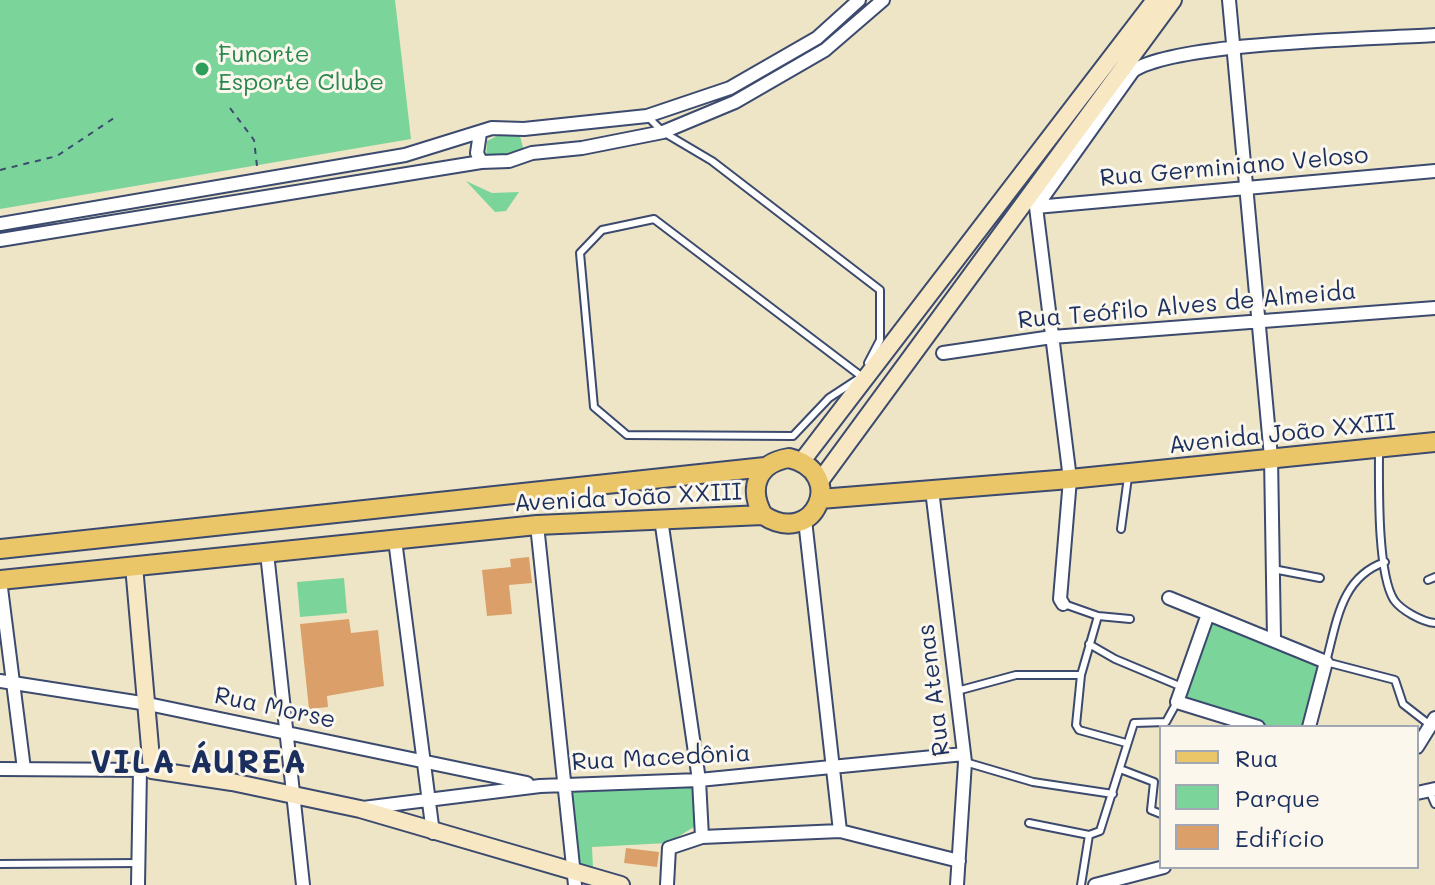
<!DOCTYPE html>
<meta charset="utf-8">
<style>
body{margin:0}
#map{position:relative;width:1435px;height:885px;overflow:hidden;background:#eee5c6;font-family:Mali,sans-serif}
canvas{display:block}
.legend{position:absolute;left:1159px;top:725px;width:260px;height:144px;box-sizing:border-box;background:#fbf7ec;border:2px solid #a1a7b3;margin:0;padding:10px 14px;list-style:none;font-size:24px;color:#1b2f5e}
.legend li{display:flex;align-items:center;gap:16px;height:40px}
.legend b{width:40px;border:2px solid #a1a7b3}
</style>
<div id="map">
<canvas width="1435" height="885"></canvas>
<ul class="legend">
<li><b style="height:10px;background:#eac669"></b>Rua</li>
<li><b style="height:22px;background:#7bd59b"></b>Parque</li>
<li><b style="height:22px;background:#dba06a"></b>Edifício</li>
</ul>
</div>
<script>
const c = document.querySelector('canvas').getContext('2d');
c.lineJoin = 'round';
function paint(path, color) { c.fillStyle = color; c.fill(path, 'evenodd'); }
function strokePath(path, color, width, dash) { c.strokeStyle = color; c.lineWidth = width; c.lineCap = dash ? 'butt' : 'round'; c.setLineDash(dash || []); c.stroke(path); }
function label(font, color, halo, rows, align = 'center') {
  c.font = font + ' Mali,sans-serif'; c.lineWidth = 6; c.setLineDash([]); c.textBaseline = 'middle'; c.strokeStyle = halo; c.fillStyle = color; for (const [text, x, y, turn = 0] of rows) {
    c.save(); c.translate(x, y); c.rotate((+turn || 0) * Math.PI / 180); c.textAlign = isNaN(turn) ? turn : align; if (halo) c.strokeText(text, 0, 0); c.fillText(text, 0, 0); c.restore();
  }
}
paint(new Path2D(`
 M0 0H395L411 139 0 209Z
 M503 133 520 136 524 151 507 159H486L487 141Z
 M466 181 492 193 519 192 506 211 495 212Z
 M344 578 347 613 300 617 297 582Z
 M1208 614 1326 662 1309 727H1258L1177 702Z
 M695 784 697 825 668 843 592 847 593 868 576 867 567 792Z`), '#7bd59b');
paint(new Path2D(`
 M529 557 532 583 509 585 512 614 487 616 482 570 511 567 510 559Z
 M349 619 351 633 378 630 384 686 327 696 328 707 309 709 300 624Z
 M626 848 659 852 657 867 624 863Z`), '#dba06a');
const lane = new Path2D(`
 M647 116 663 132 712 161 880 290V340L868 363
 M858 379 829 398 793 436 627 435 594 407 580 253 602 230 654 219 861 376
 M1379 451C1379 485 1377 573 1394 600 1401 610 1422 622 1435 623
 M1121 529 1128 477
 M1385 562C1341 577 1337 621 1326 662L1395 680 1403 704 1430 725
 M1273 569 1320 578
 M1428 580 1435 577
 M1064 604 1098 616 1130 619
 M1098 616 1081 675 1076 725 1079 730 1126 743
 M1089 644 1115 659 1182 687
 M957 691 1016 675H1081
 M965 762 1033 782 1113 794
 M1120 769 1154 782 1151 810 1161 814
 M1429 790 1435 804
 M1029 823 1089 835 1100 831 1134 723 1166 722 1177 702
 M0 864 140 863
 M1081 885 1089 835`);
const street = new Path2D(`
 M1229 0 1271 457 1274 639
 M480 133 477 153 481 162
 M1036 207 1435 171
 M0 224 405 155 492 128 524 129 647 116 730 88 817 38 859 0
 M0 240 481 162 509 161 532 153 582 148 663 132 735 102 825 50 883 0
 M943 353 1052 337 1435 308
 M932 490 965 762 957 885
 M661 519 699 780 702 837 669 848 667 885
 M805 520 840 831
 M537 525 575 885
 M395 540 433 833
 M267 553 303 885
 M0 580 24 769
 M1169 598 1326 662 1309 727
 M1063 604 1060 599 1070 479 1036 207 1133 71C1175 42 1374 39 1435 35
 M1208 614 1177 702 1258 727
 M0 681 148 704 527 783
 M1417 747 1435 718
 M0 769 152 770
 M1417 793 1435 789
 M363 808 540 786 699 780 964 754
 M702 837 840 831 959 861
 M138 885 140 770
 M1095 885 1164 867`);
const secondary = new Path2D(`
 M802 461 1155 0
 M820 481 1173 0
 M134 566 152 770 232 782 360 809 621 885`);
const primary = new Path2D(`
 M820 499 1070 479 1435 442
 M0 549 765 467
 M0 580 537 525 763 515C815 549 848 472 789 458 757 463 748 488 763 515`);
strokePath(lane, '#3b4a6e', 10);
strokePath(street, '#3b4a6e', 16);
strokePath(secondary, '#3b4a6e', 20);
strokePath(primary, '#3b4a6e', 22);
strokePath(new Path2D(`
 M230 108 254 140 257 166
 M0 170 57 156 117 116`), '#3b4a6e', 2, [6, 6]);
strokePath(lane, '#fff', 6);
strokePath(street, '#fff', 12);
strokePath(secondary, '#f7e8c3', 16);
strokePath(primary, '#eac669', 18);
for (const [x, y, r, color] of [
 [202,69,8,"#2e9e5b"]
]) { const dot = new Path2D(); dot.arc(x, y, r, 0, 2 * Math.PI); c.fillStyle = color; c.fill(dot); strokePath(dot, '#fbf7ec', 3); }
label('24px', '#27864d', '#fbf7ec', [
 ["Funorte",218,55],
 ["Esporte Clube",218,83]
], 'left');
label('24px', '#1b2f5e', '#fbf7ec', [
 ["Rua Germiniano Veloso",1234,167,-5],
 ["Rua Teófilo Alves de Almeida",1187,306,-5],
 ["Avenida João XXIII",1282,434,-6],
 ["Avenida João XXIII",628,498,-3],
 ["Rua Atenas",934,690,-97],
 ["Rua Morse",275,708,12],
 ["Rua Macedônia",661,758,-3]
]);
c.letterSpacing = '2px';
label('bold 32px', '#1b2f5e', '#fbf7ec', [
 ["VILA ÁUREA",199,763]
]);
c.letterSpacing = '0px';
</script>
